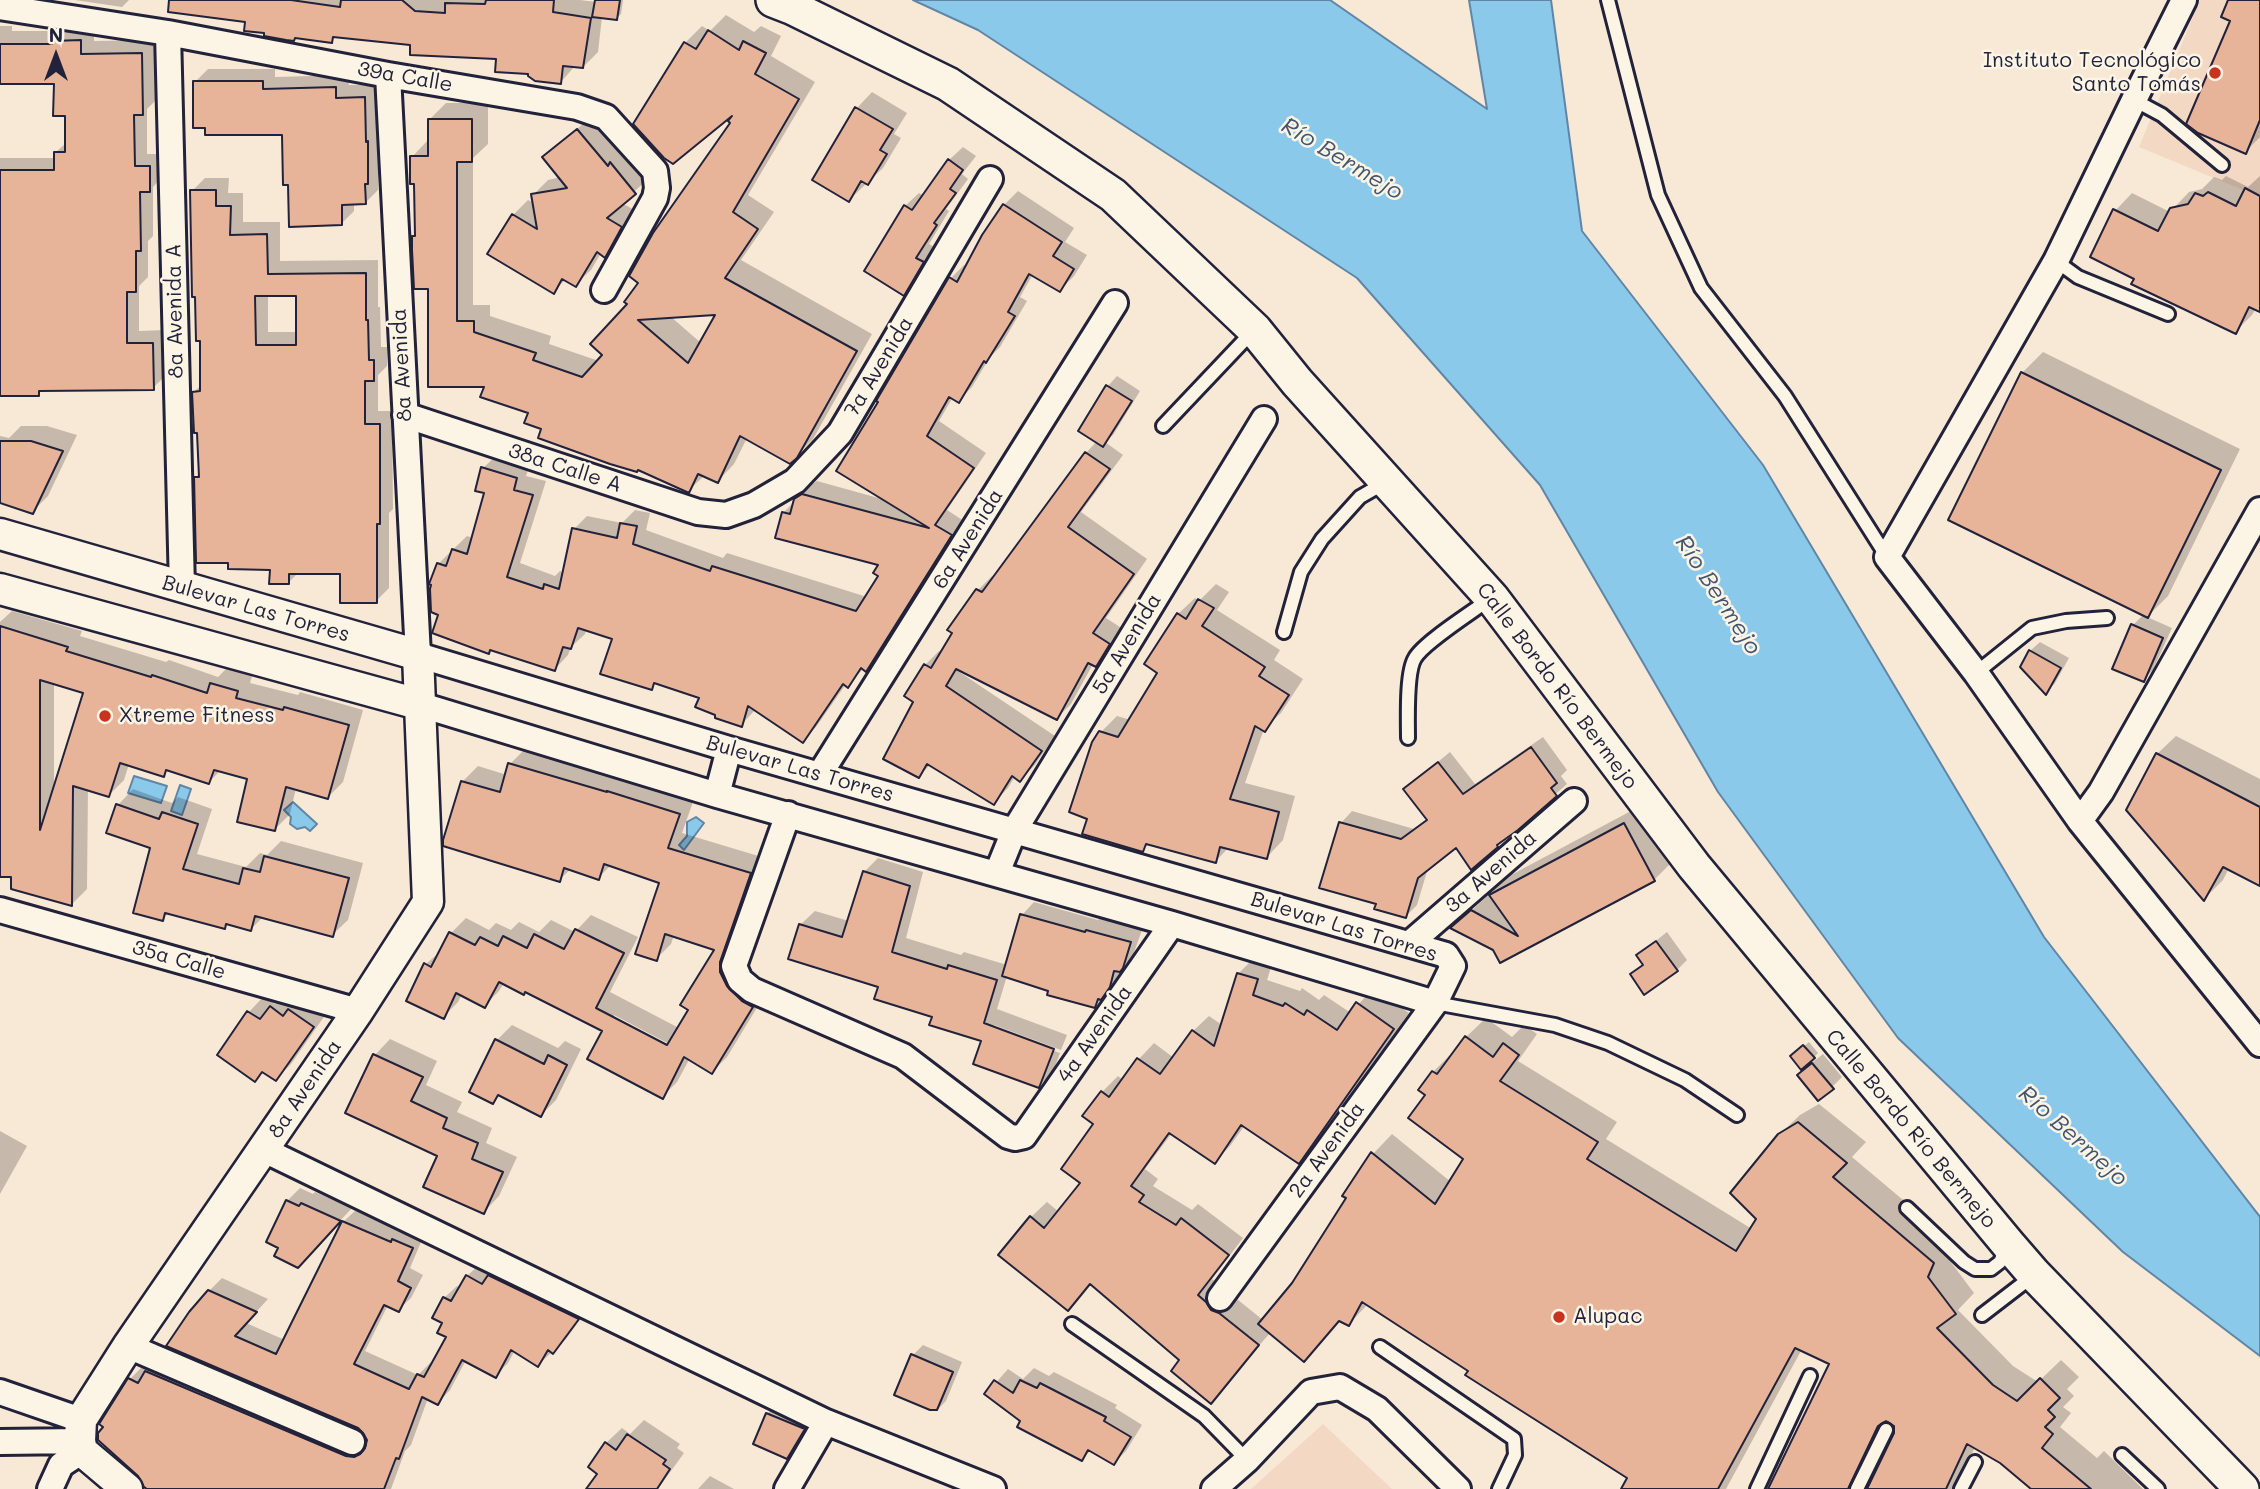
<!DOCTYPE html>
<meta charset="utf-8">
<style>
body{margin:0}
#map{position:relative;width:2260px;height:1489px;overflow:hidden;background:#f8e8d6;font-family:Mali,sans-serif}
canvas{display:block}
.north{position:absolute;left:21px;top:21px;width:70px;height:70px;-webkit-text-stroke:5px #fcf5e5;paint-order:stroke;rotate:0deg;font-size:19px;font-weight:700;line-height:28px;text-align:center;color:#22223b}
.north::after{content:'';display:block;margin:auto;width:24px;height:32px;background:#22223b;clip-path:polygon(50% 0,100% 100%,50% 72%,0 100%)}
</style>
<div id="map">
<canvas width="2260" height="1489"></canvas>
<div class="north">N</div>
</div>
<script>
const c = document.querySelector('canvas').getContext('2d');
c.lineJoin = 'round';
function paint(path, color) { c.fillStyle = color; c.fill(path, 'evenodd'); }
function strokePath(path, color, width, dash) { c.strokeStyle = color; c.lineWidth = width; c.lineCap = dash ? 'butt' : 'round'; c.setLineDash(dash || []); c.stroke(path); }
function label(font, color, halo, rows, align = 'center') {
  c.font = font + ' Mali,sans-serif'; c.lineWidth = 5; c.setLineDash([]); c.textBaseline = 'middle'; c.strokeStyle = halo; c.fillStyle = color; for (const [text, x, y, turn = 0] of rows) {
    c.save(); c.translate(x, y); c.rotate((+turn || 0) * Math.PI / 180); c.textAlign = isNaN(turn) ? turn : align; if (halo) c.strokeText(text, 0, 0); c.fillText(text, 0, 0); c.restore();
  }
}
paint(new Path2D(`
 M2200 0H2260V197L2139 147Z
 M1323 1424 1392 1489H1251Z`), '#f3d8c4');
const water = new Path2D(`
 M913 0H1330L1487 109 1469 0H1551L1582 231 1763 465 2044 937 2260 1217V1356L2123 1252 1898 1038 1718 792 1540 485 1357 278 978 30Z
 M134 776 167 786 161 803 128 793Z
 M180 785 191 789 182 815 171 811Z
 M293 802 317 824 310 831 305 827 297 829 290 824 291 817 284 810Z
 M696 817 704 823 684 850 679 845 687 836V822Z`);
paint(water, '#8bc9eb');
strokePath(water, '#6186a5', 2);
paint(new Path2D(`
 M75 0H129L122 7Z
 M177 0H580L596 2V0H623L621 14 617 18 602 17 598 52 583 67 575 66 560 83 498 57 412 43 337 35 331 41 266 31 247 20Z
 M2230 0H2260V137L2246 151Z
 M726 15 754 32 761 26 781 36 771 56 815 82 748 195 774 212 741 260 872 334 813 439 790 462 747 438 734 464 718 481 705 475 688 491 543 428 530 412 486 385 430 287 414 237 417 234 416 182 412 157 428 140 430 119 446 103H488V144L473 158V305H490V316L551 336 549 344 599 361 604 355 640 283 738 110 685 43 702 26 710 31ZM718 313 701 343 670 316Z
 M0 26H12V31H64L67 28H94V41L154 40 156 100 147 109V154H162V177L153 187V236L148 241V277L139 286V331L166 330V375L153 388 43 389 38 394H0V158H55V153L67 142 66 114 56 82H0Z
 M208 69H275V77L348 75 349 85H377L378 129H381V170L378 173V190L365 203H354V211L341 224 290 183 284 134 195 82Z
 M872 92 907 113 894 134 901 138 883 168 849 200 814 179 857 108Z
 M593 115 650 177 622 203 636 211 620 241 604 256 601 253 591 270 575 285 566 279 553 292 513 215 528 200 534 203 533 195 548 180 561 177 544 158Z
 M963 147 976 156 962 174 968 179 946 209 949 211 929 244 936 248 917 280 904 294 905 206 919 193 924 196 949 160Z
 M2226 176 2248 187 2260 176V310L2256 308 2252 315 2235 332 2136 278 2115 211 2132 193 2170 212 2189 192 2202 189 2214 177 2222 180Z
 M205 178H229L228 193H243V222H280V261L378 260V307H380L381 347H387V366L378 375V411H392L393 509 389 513V588L376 601 342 573H298L289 582 272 568 230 562 196 477 200 473 194 392 202 384V339L192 191ZM268 294H297V332H268Z
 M1018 191 1074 228 1065 242 1087 255 1074 276 1060 290 1033 274 1020 297 1027 301 1000 347 990 357 972 387 959 400 953 397 939 421 986 453 947 510 964 521 880 656 866 670 864 668 848 685 846 684 816 727 803 741 756 709 741 725 701 697 657 682 651 688 614 638 586 629 585 634 571 647 568 655 555 669 491 649 488 652 441 614 438 564 467 536 473 538 486 492 483 468 497 455 530 464 526 476 546 481 520 563 555 576 560 571 564 573 574 529 587 516 622 523 635 510 650 513 646 530 723 558 727 553 867 597 881 576V564L783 513 810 486 817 481 882 499 951 278 964 265 967 266 1004 205Z
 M2043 352 2240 449 2168 596 2147 617 2172 628 2153 670 2143 680 2133 625 2144 614 2022 373Z
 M1117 376 1140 391 1113 435 1105 442 1123 455 1081 512 1147 559 1106 618 1123 629 1110 651 1096 665 1093 664 1071 704 1057 718 959 669 958 671 1055 736 1034 766 1020 780 1015 776 1008 788 994 802 931 764 919 776 916 701 925 665 939 651 942 653 954 633 950 630 978 590 992 576 995 578 1086 453 1097 441 1108 386Z
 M21 426H47L77 435 48 496 32 512 0 501V436L9 438Z
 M1216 584 1229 592 1217 610 1280 650 1274 660 1303 679 1281 713 1264 729 1245 783 1295 796 1283 840 1267 857 1229 847 1216 861 1149 844 1142 850 1089 818 1101 732 1117 716 1131 720 1159 672 1178 614 1195 598 1199 601Z
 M12 611 82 631 80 636 166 662 169 660 218 677 227 668 252 676 250 683 298 695 300 692 363 710 343 782 328 797 296 788 290 814 275 829 249 778 221 770 209 782 169 770 163 775 129 764 124 780 109 795 88 788 87 889 72 904 13 876H0V622ZM54 683 85 692 54 787Z
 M2040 642 2069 658 2055 683 2046 693 2030 651Z
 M2176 736 2260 779V884L2229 868 2223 880 2205 898 2157 754Z
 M1543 737 1567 770 1561 776 1567 784 1497 846 1456 845 1428 868 1417 905 1406 916 1378 903 1341 823 1352 811 1414 829 1428 818 1417 779 1450 752 1475 784Z
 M525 749 694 799 682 833 765 858 735 956 767 991 727 1057 712 1072 690 1058 677 1082 662 1097 604 1030 525 991 504 983 499 991 484 1006 462 994 458 1002 443 1017 426 964 442 950 451 933 466 918 489 930 496 923 511 930 519 922 539 932 551 920 575 932 591 915 638 937 610 992 679 1028 691 1009 717 949 674 935 671 944 656 959 661 882 611 865 598 878 571 869 559 880 445 840 463 781 478 766 507 775 510 764ZM614 1015 675 1047 674 1050 614 1019Z
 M133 789 172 803 178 797 212 809 197 854 246 867 260 853 267 855 281 841 363 863 348 920 332 935 263 917 251 929 228 923 224 927 169 912 163 919 152 847 118 805Z
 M1644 804 1674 860 1654 880 1495 949 1453 927 1511 875Z
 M878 858 923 872 906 938 961 955 964 952 1007 965 1022 915 1034 902 1098 920 1100 918 1142 930 1132 958 1123 966 1122 973 1107 994 1095 1006 1007 976 997 1009 1067 1035 1061 1050 994 1025V1029L1060 1053 1053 1072 1039 1086 984 1040 934 1016 880 986 800 925 815 911 849 921 864 872Z
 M1667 932 1687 960 1677 970 1632 975 1644 963 1638 955Z
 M1254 958 1272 964 1267 980 1300 991 1302 988 1319 1000 1324 995 1351 1013 1373 988 1409 1013 1314 1146 1299 1162 1245 1125 1230 1146 1214 1162 1172 1133 1145 1169 1158 1179 1153 1186 1192 1210 1198 1204 1243 1238 1212 1279 1263 1320 1293 1284 1348 1198 1373 1154 1392 1134 1451 1182 1466 1158 1427 1094 1433 1072 1453 1052 1455 1053 1466 1037 1486 1018 1512 1037 1524 1025 1537 1034 1518 1061 1617 1122 1606 1139 1752 1229 1759 1219 1779 1135 1800 1115 1819 1104 1866 1142 1852 1157 1953 1242 1947 1257 1974 1293 1958 1310 2013 1366 2038 1382 2061 1360 2079 1377 2067 1389 2074 1396 2063 1407 2071 1413 2060 1427 2097 1458 2104 1451 2143 1489H2061L1975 1447 1955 1489H1770L1831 1363 1802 1349 1726 1489H1623L1629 1477 1368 1304 1349 1324 1341 1320 1304 1360 1271 1332 1210 1401 1182 1360 1092 1283 1068 1308 1031 1217 1047 1202 1059 1212 1083 1183 1102 1092 1118 1076 1123 1080 1139 1059 1154 1043 1174 1058 1193 1031 1209 1016 1222 1025 1238 974ZM1890 1419 1896 1428 1874 1478 1869 1473 1868 1465Z
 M286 992 328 1011 291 1064 276 1079 264 1071 255 1080 219 1055 249 1012 264 996 275 1004Z
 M512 1025 558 1048 565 1041 581 1049 556 1100 541 1115 500 1095 493 1102 497 1040Z
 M390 1039 437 1061 426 1085 462 1102 457 1112 492 1128 486 1143 517 1157 499 1196 484 1212 439 1156 347 1112 375 1055Z
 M1809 1042 1818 1053 1814 1057 1797 1052Z
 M1823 1054 1842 1077 1832 1087 1809 1065Z
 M0 1131 27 1146 0 1194Z
 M300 1188 313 1194 315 1192 352 1208 310 1253 287 1201Z
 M356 1210 404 1230 424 1235 410 1268 423 1275 411 1298 398 1310 388 1305 365 1351 418 1375 431 1362 433 1363 448 1337 445 1323 444 1298 457 1286 460 1288 467 1276 480 1264 590 1306 566 1339 538 1365 515 1350 508 1363 495 1376 466 1360 450 1390 438 1403 428 1398 411 1445 405 1451 391 1489H150L105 1426 130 1379 142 1367 148 1370 159 1359 360 1444 368 1445 369 1441 359 1427 169 1345 209 1291 222 1278 268 1299 246 1323 285 1340 343 1222Z
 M923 1345 962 1362 946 1401 936 1411 896 1394 913 1355Z
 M1034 1368 1049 1376 1054 1372 1117 1405 1115 1408 1142 1425 1126 1451 1114 1463 1091 1450 1082 1459 986 1394 1008 1369 1023 1379Z
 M777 1404 813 1419 797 1447 787 1457 767 1414Z
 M644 1420 680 1444 677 1448 684 1453 658 1489H622L606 1443 622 1428 630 1434Z
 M710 1476 734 1489H698Z`), '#0003');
const building = new Path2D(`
 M169 0H291L340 7 341 0H402L415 11 445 13V3L485 4 486 0H554L553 12 591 18 583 68 563 66 561 84 535 81 528 76V74L495 72 496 59 410 55V45L333 37 332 43 295 38 294 41 286 40 264 36V33L244 31 245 22 168 12Z
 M595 0H620L617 20 592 17Z
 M2228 0H2260V120L2246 154 2198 133 2186 124 2230 21 2221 17Z
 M708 30 739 50 743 41 766 53 755 74 799 99 733 212 758 229 725 278 857 351 797 458 790 464 740 436 718 483 698 474 689 493 638 470 637 472 610 464 538 438 541 429 524 423 528 413 480 397 484 387H428V289H414L412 250V236H415L414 184H410V156H428V119H472V162H457V321H474V332L536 353 533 360 582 377 602 355 590 344 627 304 624 302 638 283 629 276 653 233 730 123 728 121 732 116 673 164 664 158 633 124 684 42 696 49ZM715 315 688 363 638 320Z
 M81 40V54L142 53 143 115H134L135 166H150V192H140L141 251H136V292H127V343H153L154 390 39 391V396H0V170H54V152H65V116H53L54 84H0V44H52V41Z
 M193 81H263V89L336 87V98L365 97 366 142 368 141V184H365L366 204 342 205V225L289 227 288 185H283L282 135H205V128H193Z
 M855 107 893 129 880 150 887 154 868 185 861 181 849 202 812 180Z
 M577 129 608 166 610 162 636 194 607 218 622 227 605 258 597 252 576 287 562 279 554 294 487 254 512 214 537 229 531 194 567 188 542 157Z
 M948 159 963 170 950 189 956 193 934 223 937 225 916 258 924 262 904 296 864 271 904 205 912 210Z
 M2245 188 2260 196V312L2249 307 2236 334 2131 284 2134 279 2090 257 2113 209 2158 231 2170 208 2188 204 2195 193 2203 196 2208 192 2236 206Z
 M190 190H216V206H231L230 235 267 234 268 274 366 273V320H368L369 360H374V381H365V424H380V524H377V603H340V574H289V584H269L270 570 228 569V563H196L194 477H199L197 433H194L192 392 200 391V341H196L195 297H192ZM255 296H296V345H256Z
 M1003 204 1062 242 1053 256 1074 269 1060 292 1029 274 1008 312 1015 316 986 363 984 361 959 403 949 397 927 436 974 468 935 525 952 535 866 672 861 668 848 688 843 684 803 743 748 706 742 727 715 718V715L695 707 699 698 654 683 652 690 600 674 612 639 578 628 571 649 563 647 555 671 490 650 489 654 432 633 438 615 431 612 430 589 431 585 429 584 437 563 446 566 452 549 467 554 484 493 475 491 481 467 517 478 514 490 533 495 507 577 543 589 544 584 559 589 572 528 617 538 620 523 637 526 633 544 710 571 712 566 856 611 878 576 873 573 878 565 775 538 782 512 790 514 794 499 802 494 929 528 836 471 878 402 876 401 949 277 957 282 982 235Z
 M2021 372 2221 470 2148 618 1948 520Z
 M1106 385 1132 401 1103 447 1078 431Z
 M0 441H31L63 451 33 514 0 503Z
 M1085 452 1110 469 1068 527 1134 574 1093 633 1110 644 1096 667 1088 663 1057 720 956 669 946 686 1042 751 1020 782 1012 776 994 805 927 764 919 778 883 759 913 702 904 696 924 664 931 668 952 633 947 630 976 589 982 592Z
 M1198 599 1214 608 1202 626 1265 667 1259 676 1289 695 1265 732 1255 726 1230 799 1279 812 1267 859 1220 847 1216 863 1146 844 1143 852 1082 834 1087 819 1069 812 1092 742 1099 731 1118 737 1157 673 1144 664 1177 613 1186 619Z
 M2131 624 2163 638 2144 682 2112 669Z
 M0 626 68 647 66 651 151 677 152 675 207 693 210 683 238 691 236 698 283 710 284 707 349 725 328 799 286 787 275 831 237 822 247 779 214 770 209 784 166 770 164 777 120 763 109 797 73 786 72 906 11 889V877H0ZM40 680 83 693 40 830Z
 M2029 650 2061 668 2046 695 2020 667Z
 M1531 747 1557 783 1551 788 1557 796 1518 830 1497 845 1498 847 1471 870 1456 848 1418 878 1406 918 1374 909 1376 904 1319 888 1339 822 1401 839 1427 820 1403 789 1438 762 1463 794Z
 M2156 753 2260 807V886L2223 867 2204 901 2126 810Z
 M508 763 607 792V791L680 814 668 848 751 873 720 962V972L727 986 742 1001 753 1007 712 1074 684 1057 663 1099 587 1059 602 1031 525 992 524 995 499 982 485 1008 456 993 444 1019 406 1001 424 963 431 967 449 932 475 945 480 937 498 946 503 936 527 948 534 934 564 949 575 929 624 953 596 1008 667 1045 688 1010 680 1005 714 950 665 934 657 961 635 954 659 883 604 864 599 880 564 868 560 882 443 846V840L461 781 500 792Z
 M116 804 159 819 162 812 198 824 183 869 239 884 243 868 260 872 264 856 349 878 333 937 255 916 251 931 226 924 225 929 165 913 163 921 133 913 150 848 106 833Z
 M1624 823 1655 881 1500 963 1493 950 1450 928 1471 910 1518 936 1489 895Z
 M863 871 910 886 892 952 947 969 948 965 997 980 984 1023 1054 1049 1039 1088 973 1064 981 1041 929 1025 932 1017 874 999 878 987 788 959 799 924 842 937Z
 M1020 914 1085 932 1086 930 1131 942 1123 968 1120 972 1114 971 1110 987 1101 1000 1098 999 1095 1008 1047 995 1048 991 1002 976Z
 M1656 941 1678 971 1644 995 1630 974 1643 965 1636 955Z
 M1237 973 1258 979 1253 995 1283 1006 1285 1003 1304 1015 1307 1010 1337 1030 1356 1002 1394 1029 1299 1164 1241 1125 1215 1164 1169 1133 1131 1186 1144 1195 1139 1202 1176 1225 1181 1218 1229 1255 1198 1295 1206 1302 1211 1310 1219 1313 1259 1345 1211 1404 1171 1371 1179 1360 1090 1284 1068 1311 998 1255 1030 1216 1044 1228 1080 1183 1061 1169 1093 1124 1082 1116 1101 1091 1109 1097 1137 1058 1160 1074 1192 1030 1214 1046Z
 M270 1006 283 1016 288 1009 314 1027 276 1081 262 1072 255 1082 217 1055 247 1011 260 1019Z
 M1465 1036 1493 1057 1503 1043 1519 1055 1500 1081 1598 1142 1587 1159 1736 1251 1756 1219 1730 1193 1778 1134 1798 1122 1847 1163 1833 1177 1934 1263 1928 1277 1956 1314 1937 1328 1993 1385 2017 1401 2040 1378 2060 1398 2048 1410 2055 1417 2045 1427 2053 1434 2042 1448 2091 1489H2031L2000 1463 1967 1444 1946 1489H1867L1894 1433V1426L1886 1421 1878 1426 1848 1489H1768L1829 1364 1795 1348 1718 1489H1621L1627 1478 1465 1375 1468 1371 1362 1302 1349 1326 1339 1321 1304 1362 1258 1324 1292 1283 1346 1198 1342 1196 1371 1152 1435 1204 1463 1159 1408 1118 1425 1095 1418 1090 1432 1071 1437 1074Z
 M495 1039 544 1064 548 1055 567 1065 541 1117 498 1095 493 1104 469 1092Z
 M1803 1045 1815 1058 1801 1070 1790 1056Z
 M373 1054 423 1077 411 1101 447 1118 443 1128 478 1143 472 1159 503 1172 484 1214 423 1187 437 1156 345 1113Z
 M1812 1063 1834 1089 1818 1101 1797 1075Z
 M286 1200 299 1206 301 1203 341 1221 298 1268 274 1256 278 1248 266 1242Z
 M342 1221 391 1242 392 1239 413 1248 398 1281 411 1288 399 1312 384 1305 354 1364 409 1389 417 1374 424 1377 446 1337 437 1333 442 1323 432 1318 443 1297 451 1301 466 1275 482 1284 488 1275 579 1319 553 1354 548 1350 538 1367 511 1350 496 1378 462 1360 438 1405 422 1397 399 1459 396 1458 384 1489H147L144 1487 138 1476 98 1440V1433L103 1427 99 1424 128 1378 138 1383 145 1371 346 1456 354 1457 360 1454 365 1448 367 1440 363 1433 358 1428 166 1346 189 1312 208 1290 257 1312 235 1336 276 1354Z
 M911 1354 953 1372 937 1410H930L894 1395Z
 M994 1380 1013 1393 1020 1380 1037 1388 1040 1383 1106 1417 1104 1421 1131 1437 1114 1465 1088 1450 1082 1461 1017 1427 1020 1421 984 1394Z
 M766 1413 805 1429 787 1459 753 1444Z
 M627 1434 666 1460 663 1464 670 1469 657 1489H586L597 1474 588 1467 605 1442 616 1450Z`);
paint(building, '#e7b499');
strokePath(building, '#22223b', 2);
const service = new Path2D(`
 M1608 0 1658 195 1701 288 1785 396 1887 557
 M2134 100 2162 115 2222 165
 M2056 261 2078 277 2168 314
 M1163 426 1254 330
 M1284 632 1301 572 1322 539 1360 497 1386 482
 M1976 673 2032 628 2066 621 2107 618
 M1408 738C1408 720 1406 672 1415 658 1424 642 1474 611 1491 598
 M1435 1003 1555 1025 1608 1043 1685 1080 1737 1115
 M1907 1208 1964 1262 1975 1269H1991L2000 1262 2006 1248
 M1982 1315 2034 1275
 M1072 1324 1204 1416 1247 1460
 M1380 1347 1514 1439 1515 1455 1499 1489
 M2122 1455 2158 1489
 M1757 1489 1810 1376
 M1857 1489 1886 1430
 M1961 1489 1975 1462`);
const minor = new Path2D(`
 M2184 0 2134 100 2056 261 1887 557 1976 673 2080 821 2260 1044
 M0 7 168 33 388 75 577 107 606 117 655 171 657 188 655 198 604 290
 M168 33 182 588
 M388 75 418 655 729 749 1446 955 1453 966 1435 1003 1220 1298
 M405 415 698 512 726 515 754 505 795 481 840 433 990 179
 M418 704 717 795 1172 924 1435 1003
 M820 774 1115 303
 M717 795 729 749
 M788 814 734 966 740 980 752 990 903 1056 1008 1136 1015 1138 1024 1136 1172 924
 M2080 821 2101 792 2260 510
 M997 873 1014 831 1264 419
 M0 910 358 1011
 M1409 944 1574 801
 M264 1150 826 1422 993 1489
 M128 1346 352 1442
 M0 1392 81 1420
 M0 1442 80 1441
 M50 1489 61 1465 82 1451
 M787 1489 826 1422
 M1214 1489 1247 1460 1311 1392 1340 1387 1377 1409 1458 1489`);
const tertiary = new Path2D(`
 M0 534 418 655 428 902 358 1011 128 1346 81 1420 80 1441 82 1451 127 1489
 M0 589 418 704`);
const secondary = new Path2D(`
 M773 0 791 7 948 84 1113 195 1255 330 1297 382 1492 598 1694 866 2008 1244 2034 1274 2242 1489`);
strokePath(service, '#22223b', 18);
strokePath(minor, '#22223b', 30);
strokePath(tertiary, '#22223b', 35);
strokePath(secondary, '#22223b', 38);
strokePath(service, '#fcf5e5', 12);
strokePath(minor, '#fcf5e5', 24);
strokePath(tertiary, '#fcf5e5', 30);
strokePath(secondary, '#fcf5e5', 33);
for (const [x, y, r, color] of [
 [2215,73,7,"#c8321e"],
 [105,716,7,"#c8321e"],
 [1559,1317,7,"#c8321e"]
]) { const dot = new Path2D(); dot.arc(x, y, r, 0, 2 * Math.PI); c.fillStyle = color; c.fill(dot); strokePath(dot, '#fcf5e5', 2.5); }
label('21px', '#22223b', '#fcf5e5', [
 ["Instituto Tecnológico",2201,61,"right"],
 ["Santo Tomás",2201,85,"right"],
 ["Xtreme Fitness",119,716],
 ["Alupac",1573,1317]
], 'left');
label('21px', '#22223b', '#fcf5e5', [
 ["39a Calle",405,77,10],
 ["8a Avenida A",175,311,-91],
 ["8a Avenida",402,365,-93],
 ["7a Avenida",879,367,-59],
 ["38a Calle A",565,468,18],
 ["6a Avenida",968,539,-58],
 ["Bulevar Las Torres",256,609,16],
 ["5a Avenida",1127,644,-59],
 ["Calle Bordo Río Bermejo",1557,686,53],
 ["Bulevar Las Torres",800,769,16],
 ["3a Avenida",1491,872,-41],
 ["Bulevar Las Torres",1344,927,17],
 ["35a Calle",179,960,16],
 ["4a Avenida",1095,1034,-55],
 ["8a Avenida",305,1089,-56],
 ["Calle Bordo Río Bermejo",1911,1129,50],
 ["2a Avenida",1327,1150,-54]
]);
label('italic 23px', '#425470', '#fcf5e5', [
 ["Río Bermejo",1342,159,31],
 ["Río Bermejo",1718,595,57],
 ["Río Bermejo",2073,1136,42]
]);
</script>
